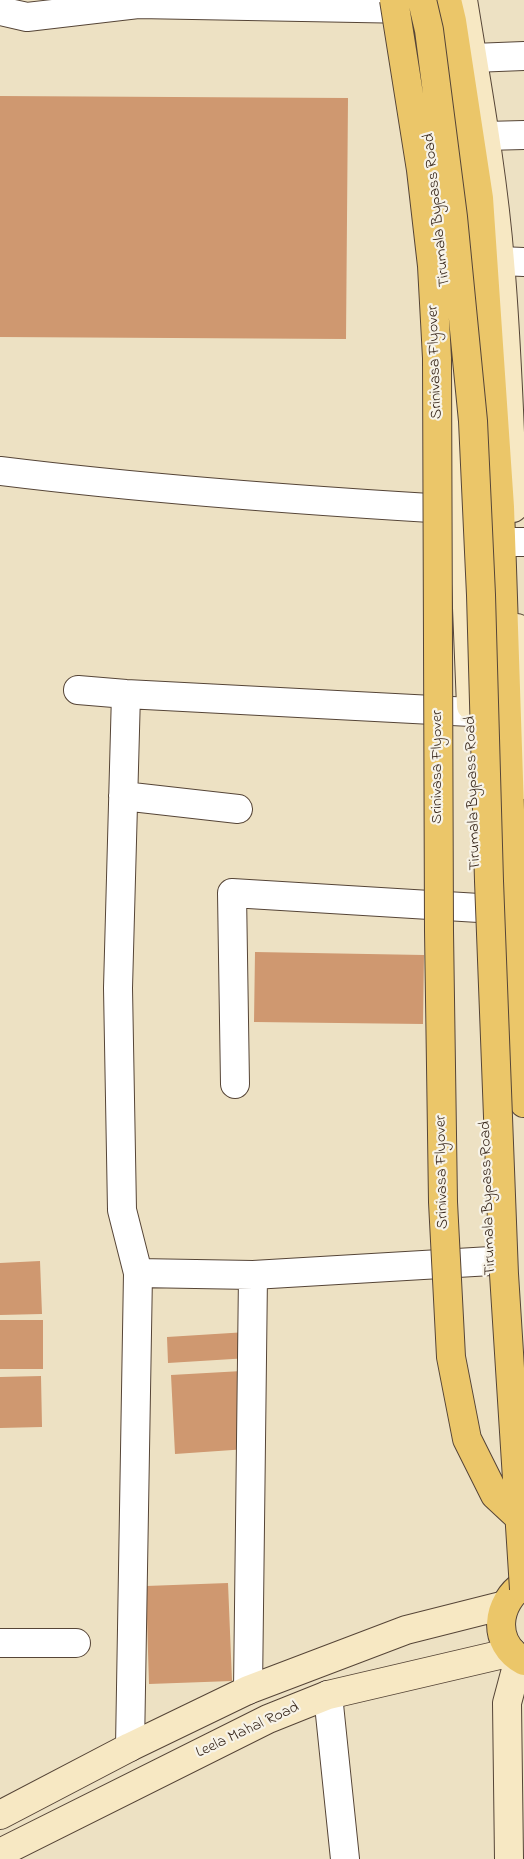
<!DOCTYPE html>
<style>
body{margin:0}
canvas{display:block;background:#ede1c3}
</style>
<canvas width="524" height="1859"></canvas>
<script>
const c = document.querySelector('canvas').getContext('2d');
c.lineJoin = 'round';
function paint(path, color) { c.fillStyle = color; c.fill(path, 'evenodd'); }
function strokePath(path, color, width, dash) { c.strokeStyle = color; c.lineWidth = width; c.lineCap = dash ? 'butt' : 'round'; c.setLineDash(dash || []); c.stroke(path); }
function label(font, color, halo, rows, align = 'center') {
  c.font = font + ' "Indie Flower",sans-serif'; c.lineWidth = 4.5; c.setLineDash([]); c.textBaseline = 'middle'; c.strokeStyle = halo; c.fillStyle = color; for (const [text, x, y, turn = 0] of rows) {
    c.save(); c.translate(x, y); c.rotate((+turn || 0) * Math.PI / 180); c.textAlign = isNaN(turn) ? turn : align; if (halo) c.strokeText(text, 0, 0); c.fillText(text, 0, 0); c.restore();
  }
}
paint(new Path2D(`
 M0 96 348 98 346 339 0 337Z
 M255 952 424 955 423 1024 254 1022Z
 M40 1261 42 1314 0 1315V1263Z
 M0 1320H43V1369H0Z
 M247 1332 249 1358 168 1363 167 1337Z
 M242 1371 247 1449 175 1454 171 1375Z
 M41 1376 42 1427 0 1428V1377Z
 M228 1583 232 1681 149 1684 146 1586Z`), '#cf9870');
const street = new Path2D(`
 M0 11 27 17 138 4 412 9
 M473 58 524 56
 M485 136 524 135
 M500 261 524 262
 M0 471C153 490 307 501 462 510
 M514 542H524
 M78 690 126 694 471 712
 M126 694 118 988 122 1210 138 1273 130 1747
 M123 796 238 809
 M235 1084 232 893 479 908
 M138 1273 253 1275 491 1261
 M0 1643H76
 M248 1690 253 1275
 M328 1695 345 1859`);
const secondary = new Path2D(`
 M463 0C477 87 493 174 500 262 507 344 510 426 513 508
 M446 275 463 510 471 706
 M517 628 524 785
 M0 1815 130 1747 248 1690 406 1630 505 1605
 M0 1853 268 1719 328 1695 512 1652
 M509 1859 507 1703 519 1658`);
const primary = new Path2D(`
 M447 0 452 21 479 198 500 507 512 870 524 1103
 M524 1584C496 1603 491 1643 524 1661`);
strokePath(street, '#564537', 30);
strokePath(secondary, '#564537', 30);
strokePath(primary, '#564537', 30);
strokePath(street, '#fff', 28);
strokePath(secondary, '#f7e8c3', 28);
strokePath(primary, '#ebc669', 28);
const primaryBridge = new Path2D(`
 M394 0 421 170 432 266 437 358 439 931 443 1202 451 1357 467 1439 495 1495 524 1522
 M422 0 429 30 453 217 473 421 481 595 489 881 504 1274 524 1589`);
strokePath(primaryBridge, '#564537', 30, []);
strokePath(primaryBridge, '#ebc669', 28);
label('16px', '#3b2a1e', '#f7f3e8', [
 ["Tirumala Bypass Road",438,210,-96],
 ["Srinivasa Flyover",436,362,-92],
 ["Srinivasa Flyover",438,767,-90],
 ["Tirumala Bypass Road",474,793,-92],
 ["Srinivasa Flyover",443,1172,-91],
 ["Tirumala Bypass Road",489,1198,-92],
 ["Leela Mahal Road",248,1731,-25]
]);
</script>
